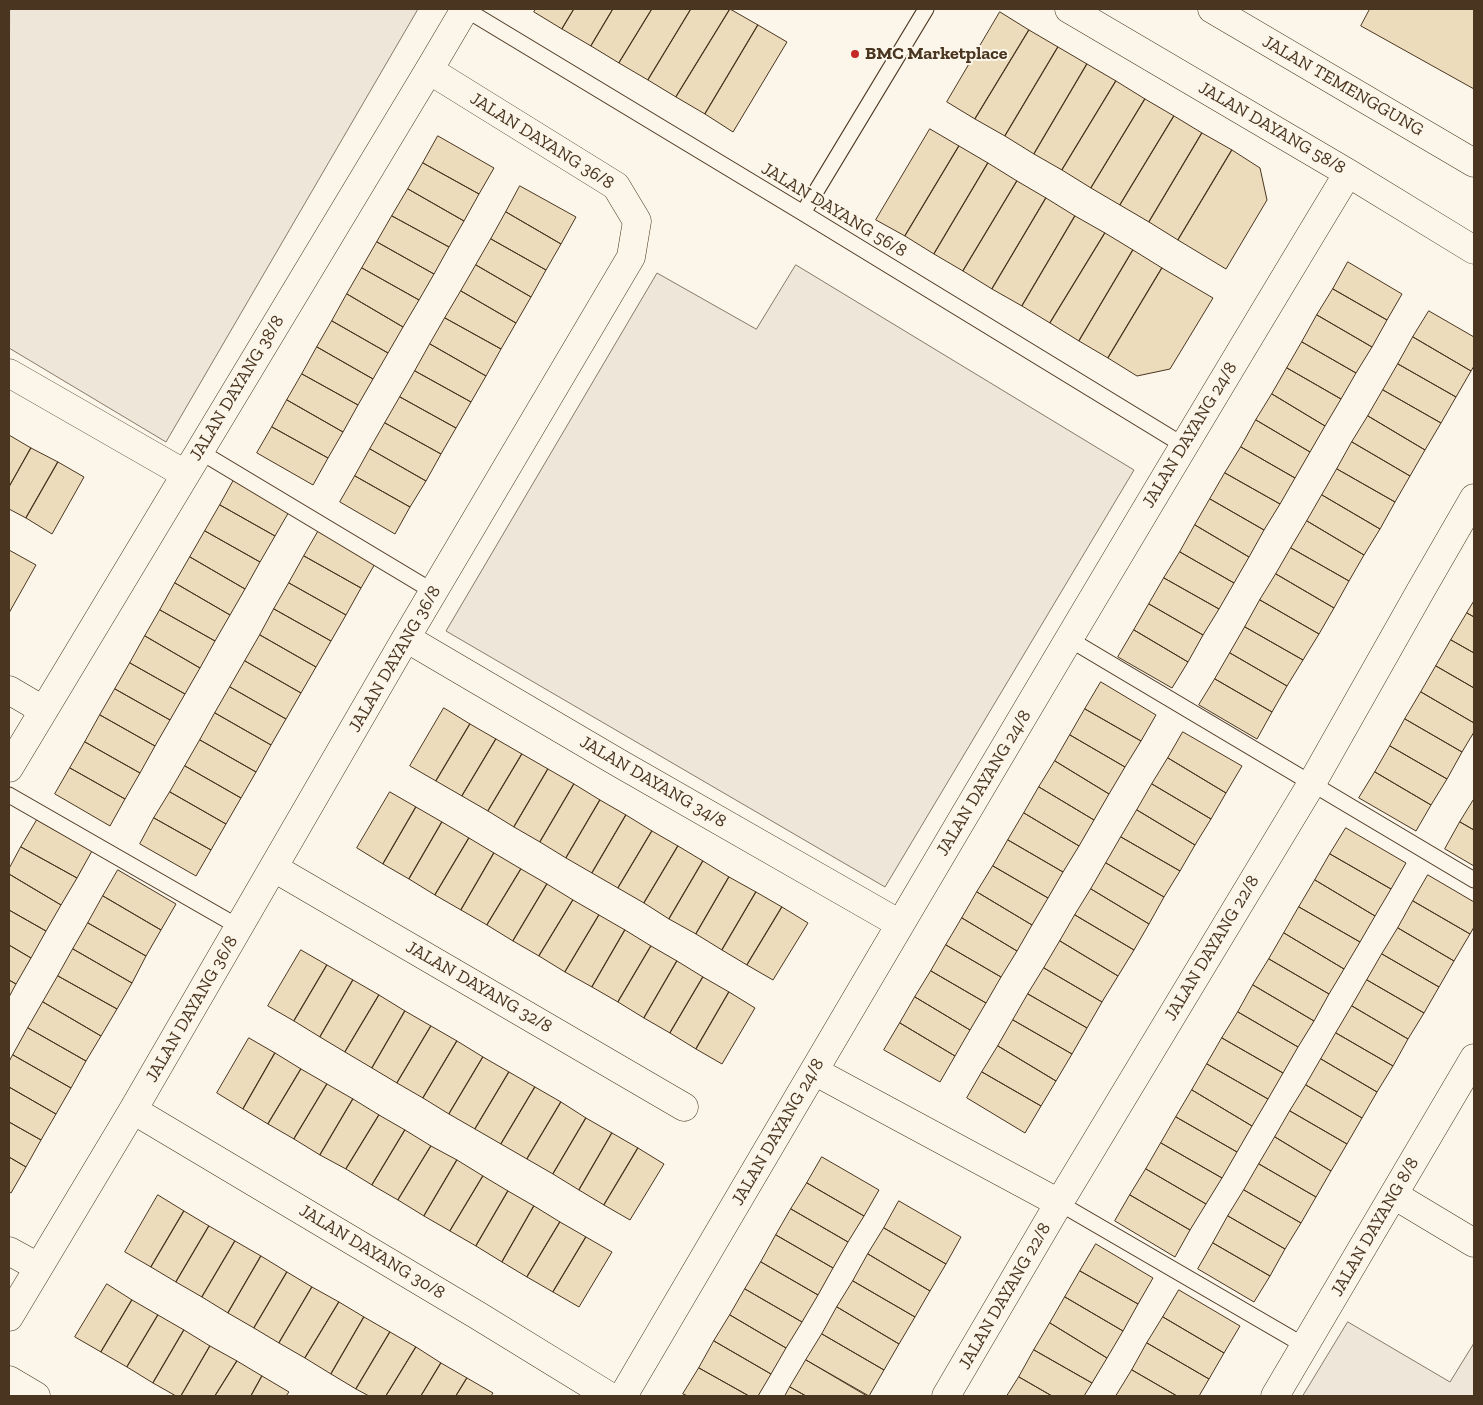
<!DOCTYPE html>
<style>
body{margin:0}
#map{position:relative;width:1483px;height:1405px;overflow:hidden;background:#fbf6e9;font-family:"Zilla Slab",serif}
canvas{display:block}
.frame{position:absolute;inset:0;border:10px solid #4a3520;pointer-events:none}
</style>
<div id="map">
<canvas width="1483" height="1405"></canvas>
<div class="frame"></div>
</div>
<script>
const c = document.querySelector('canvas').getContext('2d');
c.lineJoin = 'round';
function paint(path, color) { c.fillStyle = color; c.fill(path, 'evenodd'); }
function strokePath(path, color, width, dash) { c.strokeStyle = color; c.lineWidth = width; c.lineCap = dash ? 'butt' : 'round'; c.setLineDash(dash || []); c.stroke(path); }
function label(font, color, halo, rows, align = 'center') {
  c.font = font + ' "Zilla Slab",serif'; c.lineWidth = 4; c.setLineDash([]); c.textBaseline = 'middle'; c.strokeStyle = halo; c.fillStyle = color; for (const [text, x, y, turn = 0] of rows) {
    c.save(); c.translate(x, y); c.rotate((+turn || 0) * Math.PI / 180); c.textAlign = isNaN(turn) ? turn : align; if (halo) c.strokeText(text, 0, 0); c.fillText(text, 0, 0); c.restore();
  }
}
const green = new Path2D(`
 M10 9H418L166 442 9 348Z
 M796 265 1134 470 885 887 446 631 657 273 756 329Z
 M1348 1322 1450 1382 1474 1343V1396H1303Z`);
paint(green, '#ede6d9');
strokePath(green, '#887966', 1);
const building = new Path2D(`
 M536 9H574L562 29 534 12Z
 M574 9H613L591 46 562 29Z
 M613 9H652L619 63 591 46Z
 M652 9H691L648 80 619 63Z
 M691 9H730L676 97 648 80Z
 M730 9 758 25 705 114 676 97Z
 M1370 9H1474V89L1361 26Z
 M1000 12 1029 30 975 119 947 102Z
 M758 25 787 42 733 132 705 114Z
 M1029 30 1058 47 1005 136 975 119Z
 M1058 47 1087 64 1034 154 1005 136Z
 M1087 64 1116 81 1062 170 1034 154Z
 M1116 81 1145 99 1091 188 1062 170Z
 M1145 99 1174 116 1120 205 1091 188Z
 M1174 116 1202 133 1149 222 1120 205Z
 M930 129 959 146 905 236 876 220Z
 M1202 133 1232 150 1178 240 1149 222Z
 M438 136 494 168 479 194 423 163Z
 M959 146 988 163 934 254 905 236Z
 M1232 150 1260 168 1267 200 1226 269 1178 240Z
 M423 163 479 194 464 221 408 189Z
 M988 163 1017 181 963 271 934 254Z
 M1017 181 1046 198 992 289 963 271Z
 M520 186 576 217 561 244 506 212Z
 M408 189 464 221 449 247 392 216Z
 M1046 198 1075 216 1022 306 992 289Z
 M506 212 561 244 546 270 491 239Z
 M392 216 449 247 434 274 377 242Z
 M1075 216 1105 233 1050 323 1022 306Z
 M1105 233 1133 250 1079 341 1050 323Z
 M491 239 546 270 531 297 476 265Z
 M377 242 434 274 419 300 362 268Z
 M1133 250 1162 268 1108 358 1079 341Z
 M1348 262 1402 294 1387 320 1333 289Z
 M476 265 531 297 516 323 461 291Z
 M362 268 419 300 403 327 347 294Z
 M1162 268 1213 298 1170 369 1137 376 1108 358Z
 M1333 289 1387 320 1372 347 1317 315Z
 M461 291 516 323 501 349 445 318Z
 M347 294 403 327 388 353 332 321Z
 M1429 311 1474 337V366L1471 371 1413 337Z
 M1317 315 1372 347 1356 373 1302 342Z
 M445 318 501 349 486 376 430 344Z
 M332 321 388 353 373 379 317 347Z
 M1413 337 1471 371 1456 397 1398 364Z
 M1302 342 1356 373 1341 399 1287 368Z
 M430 344 486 376 471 402 415 371Z
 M317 347 373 379 358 405 302 374Z
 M1398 364 1456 397 1441 423 1383 390Z
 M1287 368 1341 399 1325 426 1272 394Z
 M415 371 471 402 456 428 400 397Z
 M302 374 358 405 343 432 287 400Z
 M1383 390 1441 423 1425 450 1368 416Z
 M1272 394 1325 426 1310 452 1256 420Z
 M400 397 456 428 441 454 385 423Z
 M287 400 343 432 328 458 272 427Z
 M1368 416 1425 450 1410 476 1352 442Z
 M1256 420 1310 452 1295 478 1241 447Z
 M385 423 441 454 426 481 370 449Z
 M272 427 328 458 313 485 257 453Z
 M9 435 31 448 9 487Z
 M1352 442 1410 476 1395 502 1337 469Z
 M1241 447 1295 478 1280 504 1225 473Z
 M31 448 58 462 26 518 9 509V487Z
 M370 449 426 481 410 507 355 476Z
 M58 462 84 477 52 534 26 518Z
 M1337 469 1395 502 1380 529 1322 495Z
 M1225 473 1280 504 1264 530 1210 499Z
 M355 476 410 507 395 534 340 502Z
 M235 478 290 510 275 536 220 505Z
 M1322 495 1380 529 1364 555 1307 521Z
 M1210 499 1264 530 1249 557 1195 525Z
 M220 505 275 536 260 562 205 531Z
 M1307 521 1364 555 1349 581 1291 548Z
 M1195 525 1249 557 1234 583 1180 552Z
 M319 530 376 562 361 588 304 556Z
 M205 531 260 562 245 589 190 557Z
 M1291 548 1349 581 1334 608 1276 574Z
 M9 550 36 565 9 613Z
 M1180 552 1234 583 1219 609 1164 578Z
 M304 556 361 588 346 615 289 583Z
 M190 557 245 589 230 615 175 583Z
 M1276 574 1334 608 1319 634 1260 600Z
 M1164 578 1219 609 1203 635 1149 604Z
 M175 583 230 615 215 641 160 610Z
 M289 583 346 615 331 641 274 609Z
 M1260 600 1319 634 1303 660 1245 627Z
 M1474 601V617L1467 613Z
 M1149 604 1203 635 1188 662 1134 630Z
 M274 609 331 641 316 667 260 635Z
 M160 610 215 641 200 668 145 636Z
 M1467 613 1474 617V653L1451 640Z
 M1245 627 1303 660 1287 686 1230 653Z
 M1134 630 1188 662 1172 688 1118 657Z
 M260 635 316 667 301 693 245 661Z
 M145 636 200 668 185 694 130 663Z
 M1451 640 1474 653V688L1436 666Z
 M1230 653 1287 686 1272 712 1215 679Z
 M245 661 301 693 286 719 230 687Z
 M130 663 185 694 170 720 115 689Z
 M1436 666 1474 688V723L1421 692Z
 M1215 679 1272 712 1257 739 1199 705Z
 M1101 682 1156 715 1141 741 1085 709Z
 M230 687 286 719 271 745 215 713Z
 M115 689 170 720 155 746 100 715Z
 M1421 692 1474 723V732L1462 752 1405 719Z
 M444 708 470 724 436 781 410 766Z
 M1085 709 1141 741 1125 767 1070 735Z
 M215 713 271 745 256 772 200 740Z
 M100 715 155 746 140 773 85 742Z
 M1405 719 1462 752 1447 779 1390 746Z
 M470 724 496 739 462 796 436 781Z
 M1183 732 1242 766 1226 793 1168 758Z
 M1070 735 1125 767 1109 794 1055 761Z
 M496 739 522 754 488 811 462 796Z
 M200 740 256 772 241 798 185 766Z
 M85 742 140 773 125 799 70 768Z
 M1390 746 1447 779 1431 805 1375 772Z
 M522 754 548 769 514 827 488 811Z
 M1168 758 1226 793 1211 819 1152 784Z
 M1055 761 1109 794 1094 820 1039 787Z
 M185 766 241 798 226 824 170 792Z
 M70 768 125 799 110 826 55 794Z
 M548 769 574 784 540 842 514 827Z
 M1375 772 1431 805 1416 831 1359 798Z
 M574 784 600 800 566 858 540 842Z
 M1152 784 1211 819 1195 845 1137 810Z
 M1039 787 1094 820 1079 846 1024 813Z
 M170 792 226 824 211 850 154 818Z
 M390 792 416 807 383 864 357 848Z
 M1474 799V830L1460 822Z
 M600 800 626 815 592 873 566 858Z
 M416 807 442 822 409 879 383 864Z
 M1137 810 1195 845 1180 871 1121 837Z
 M1024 813 1079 846 1063 872 1008 840Z
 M626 815 652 831 618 888 592 873Z
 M154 818 211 850 196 876 140 844Z
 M37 820 92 851 77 878 21 847Z
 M442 822 469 838 435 895 409 879Z
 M1460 822 1474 830V866L1445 849Z
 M1346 828 1406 863 1391 889 1330 854Z
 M652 831 678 846 644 903 618 888Z
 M1121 837 1180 871 1164 897 1106 863Z
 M469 838 494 853 461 910 435 895Z
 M1008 840 1063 872 1048 898 993 866Z
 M678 846 703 861 669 919 644 903Z
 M21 847 77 878 61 905 9 874V869Z
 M494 853 521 869 487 925 461 910Z
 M1330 854 1391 889 1375 916 1315 880Z
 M703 861 729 877 696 934 669 919Z
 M1106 863 1164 897 1149 924 1091 889Z
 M993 866 1048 898 1032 925 977 892Z
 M521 869 547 884 513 941 487 925Z
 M118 870 176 904 161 930 103 896Z
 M9 874 61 905 46 931 9 910Z
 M1428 875 1474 902V927L1470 934 1413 901Z
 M729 877 756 892 722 950 696 934Z
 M1315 880 1375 916 1360 942 1299 907Z
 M547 884 573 900 539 956 513 941Z
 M1091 889 1149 924 1134 950 1075 915Z
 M756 892 782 907 747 965 722 950Z
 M977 892 1032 925 1017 951 962 918Z
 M103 896 161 930 146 956 88 923Z
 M573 900 599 915 565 972 539 956Z
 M1413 901 1470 934 1454 961 1398 928Z
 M782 907 808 923 773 980 747 965Z
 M1299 907 1360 942 1344 969 1284 933Z
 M9 910 46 931 31 958 9 945Z
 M599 915 625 930 592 987 565 972Z
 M1075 915 1134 950 1118 976 1060 941Z
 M962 918 1017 951 1001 977 946 945Z
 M88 923 146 956 132 983 73 949Z
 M1398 928 1454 961 1439 987 1382 954Z
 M625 930 651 946 618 1002 592 987Z
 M1284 933 1344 969 1329 994 1269 959Z
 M1060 941 1118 976 1102 1002 1044 968Z
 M9 945 31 958 16 984 9 980Z
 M946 945 1001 977 986 1003 931 971Z
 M651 946 677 961 644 1018 618 1002Z
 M73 949 132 983 117 1009 58 976Z
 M301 950 327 965 294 1021 268 1006Z
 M1382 954 1439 987 1424 1013 1367 980Z
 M1269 959 1329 994 1314 1021 1253 985Z
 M677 961 703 977 670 1033 644 1018Z
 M327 965 353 980 320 1037 294 1021Z
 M1044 968 1102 1002 1087 1028 1028 994Z
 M931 971 986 1003 970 1030 915 997Z
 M58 976 117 1009 101 1036 43 1002Z
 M703 977 729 992 696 1049 670 1033Z
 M9 980 16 984 9 997Z
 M353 980 379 995 345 1052 320 1037Z
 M1367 980 1424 1013 1408 1039 1352 1006Z
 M1253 985 1314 1021 1298 1047 1238 1012Z
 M729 992 755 1008 722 1064 696 1049Z
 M1028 994 1087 1028 1072 1054 1013 1020Z
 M379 995 405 1011 372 1068 345 1052Z
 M915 997 970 1030 955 1056 900 1023Z
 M43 1002 101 1036 86 1061 28 1028Z
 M1352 1006 1408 1039 1393 1066 1336 1033Z
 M405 1011 431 1026 397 1083 372 1068Z
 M1238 1012 1298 1047 1283 1073 1222 1038Z
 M1013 1020 1072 1054 1056 1081 998 1046Z
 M900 1023 955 1056 940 1082 884 1050Z
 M431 1026 457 1041 423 1098 397 1083Z
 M28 1028 86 1061 71 1088 13 1055Z
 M1336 1033 1393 1066 1377 1092 1321 1059Z
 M249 1038 275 1053 243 1109 217 1093Z
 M1222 1038 1283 1073 1268 1099 1207 1064Z
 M457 1041 483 1057 449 1114 423 1098Z
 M998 1046 1056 1081 1041 1106 982 1072Z
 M275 1053 301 1069 268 1124 243 1109Z
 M13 1055 71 1088 56 1114 9 1087V1062Z
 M483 1057 509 1072 475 1129 449 1114Z
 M1321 1059 1377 1092 1362 1118 1306 1085Z
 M1207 1064 1268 1099 1252 1126 1192 1090Z
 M301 1069 327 1084 294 1139 268 1124Z
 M509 1072 535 1087 501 1144 475 1129Z
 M982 1072 1041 1106 1025 1133 967 1098Z
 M327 1084 353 1099 320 1155 294 1139Z
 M1306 1085 1362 1118 1347 1144 1290 1111Z
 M9 1087 56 1114 41 1140 9 1122Z
 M535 1087 561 1102 527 1159 501 1144Z
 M1192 1090 1252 1126 1237 1152 1176 1117Z
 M353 1099 379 1115 346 1169 320 1155Z
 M561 1102 586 1118 553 1174 527 1159Z
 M1290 1111 1347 1144 1331 1171 1275 1137Z
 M379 1115 405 1130 372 1185 346 1169Z
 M1176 1117 1237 1152 1222 1178 1161 1143Z
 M586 1118 612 1133 579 1190 553 1174Z
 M9 1122 41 1140 26 1167 9 1157Z
 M405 1130 431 1146 398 1200 372 1185Z
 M612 1133 638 1148 604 1205 579 1190Z
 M1275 1137 1331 1171 1316 1197 1259 1164Z
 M1161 1143 1222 1178 1206 1204 1146 1169Z
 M431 1146 457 1160 424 1216 398 1200Z
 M638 1148 664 1164 630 1220 604 1205Z
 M9 1157 26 1167 11 1193 9 1192Z
 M822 1157 879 1190 864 1216 807 1183Z
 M457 1160 483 1176 450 1231 424 1216Z
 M1259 1164 1316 1197 1301 1223 1244 1190Z
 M1146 1169 1206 1204 1190 1230 1130 1195Z
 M483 1176 508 1191 476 1246 450 1231Z
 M807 1183 864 1216 848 1242 791 1209Z
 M1244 1190 1301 1223 1285 1249 1228 1216Z
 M508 1191 534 1206 502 1262 476 1246Z
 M158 1195 184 1211 151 1267 125 1252Z
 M1130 1195 1190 1230 1175 1257 1115 1221Z
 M899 1201 961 1237 946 1264 884 1228Z
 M534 1206 560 1222 527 1277 502 1262Z
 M791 1209 848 1242 833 1268 776 1235Z
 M184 1211 209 1226 176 1282 151 1267Z
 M1228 1216 1285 1249 1270 1276 1213 1243Z
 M560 1222 586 1237 553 1292 527 1277Z
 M209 1226 235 1241 202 1297 176 1282Z
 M884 1228 946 1264 930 1291 868 1254Z
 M776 1235 833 1268 818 1295 761 1262Z
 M586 1237 612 1252 579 1307 553 1292Z
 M235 1241 261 1256 228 1313 202 1297Z
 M1213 1243 1270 1276 1254 1302 1198 1269Z
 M1096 1244 1153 1278 1138 1304 1080 1271Z
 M868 1254 930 1291 915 1317 853 1281Z
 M261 1256 287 1272 254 1328 228 1313Z
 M761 1262 818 1295 802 1322 745 1289Z
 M1080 1271 1138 1304 1123 1331 1065 1297Z
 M287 1272 312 1287 279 1343 254 1328Z
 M853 1281 915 1317 899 1344 837 1307Z
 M107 1284 132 1300 101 1352 75 1337Z
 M312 1287 339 1302 305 1358 279 1343Z
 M745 1289 802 1322 786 1348 730 1315Z
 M1179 1290 1240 1326 1224 1353 1163 1317Z
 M1065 1297 1123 1331 1107 1358 1050 1323Z
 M132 1300 158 1315 127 1367 101 1352Z
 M339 1302 364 1317 331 1374 305 1358Z
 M837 1307 899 1344 884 1370 822 1334Z
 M158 1315 184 1330 153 1383 127 1367Z
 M730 1315 786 1348 771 1374 714 1341Z
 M364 1317 390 1332 356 1389 331 1374Z
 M1163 1317 1224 1353 1209 1379 1147 1343Z
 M1050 1323 1107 1358 1092 1383 1034 1350Z
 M184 1330 210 1346 181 1396H176L153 1383Z
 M390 1332 416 1347 386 1396H369L356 1389Z
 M822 1334 884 1370 869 1396 806 1360Z
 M714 1341 771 1374 758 1396H749L699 1368Z
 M1147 1343 1209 1379 1199 1396H1177L1132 1370Z
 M210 1346 237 1361 215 1396H181Z
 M416 1347 441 1363 421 1396H386Z
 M1034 1350 1092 1383 1084 1396H1052L1019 1377Z
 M806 1360 867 1396H806L790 1387Z
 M237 1361 262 1376 251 1396H215Z
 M441 1363 467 1378 456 1396H421Z
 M699 1368 749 1396H688L683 1394Z
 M1132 1370 1177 1396H1116Z
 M262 1376 289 1392 286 1396H251Z
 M1019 1377 1052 1396H1007Z
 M467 1378 493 1393 491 1396H456Z
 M790 1387 806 1396H785Z`);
paint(building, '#ecdcbc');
strokePath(building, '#4a3520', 1);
const service = new Path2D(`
 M465 9 803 213 1183 445
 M803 213 926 9
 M199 451 434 592
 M1069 639 1474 880
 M9 795 239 927
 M1059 1203 1305 1346`);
const minor = new Path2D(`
 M1069 9 1348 173 1474 250
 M9 373 185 474
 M406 638 617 762 900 924
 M9 690 43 710
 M9 768 429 70 465 9
 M274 868 684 1107
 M814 1071 1059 1203
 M133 1110 477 1315 609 1396
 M1394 1195 1474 1243
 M9 1251 38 1267
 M9 1317 133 1110 406 638 631 257 637 221 616 186 429 70
 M9 1380 36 1396
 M623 1396C863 987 1103 578 1348 173
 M946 1396 1059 1203 1312 783 1421 590 1474 498
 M1275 1396 1474 1058`);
const tertiary = new Path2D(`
 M1212 9 1474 163`);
strokePath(service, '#4a3520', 17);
strokePath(minor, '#4a3520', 29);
strokePath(tertiary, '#4a3520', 29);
strokePath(service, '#fbf6e9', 15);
strokePath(minor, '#fbf6e9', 28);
strokePath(tertiary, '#fbf6e9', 28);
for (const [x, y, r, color] of [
 [855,54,5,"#c62828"]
]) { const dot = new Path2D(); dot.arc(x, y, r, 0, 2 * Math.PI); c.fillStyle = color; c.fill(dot); strokePath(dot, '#fbf6e9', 2); }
label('bold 18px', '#4a3520', '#fbf6e9', [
 ["BMC Marketplace",865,54]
], 'left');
label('18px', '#4a3520', '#fbf6e9', [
 ["JALAN TEMENGGUNG",1343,86,30],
 ["JALAN DAYANG 58/8",1272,128,30],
 ["JALAN DAYANG 36/8",542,141,32],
 ["JALAN DAYANG 56/8",834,210,31],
 ["JALAN DAYANG 38/8",237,388,-59],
 ["JALAN DAYANG 24/8",1190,435,-59],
 ["JALAN DAYANG 36/8",395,659,-60],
 ["JALAN DAYANG 34/8",653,782,30],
 ["JALAN DAYANG 24/8",984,783,-59],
 ["JALAN DAYANG 22/8",1212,948,-59],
 ["JALAN DAYANG 32/8",479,987,30],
 ["JALAN DAYANG 36/8",192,1009,-60],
 ["JALAN DAYANG 24/8",778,1132,-60],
 ["JALAN DAYANG 8/8",1375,1227,-60],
 ["JALAN DAYANG 30/8",372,1252,31],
 ["JALAN DAYANG 22/8",1005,1296,-60]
]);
</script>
